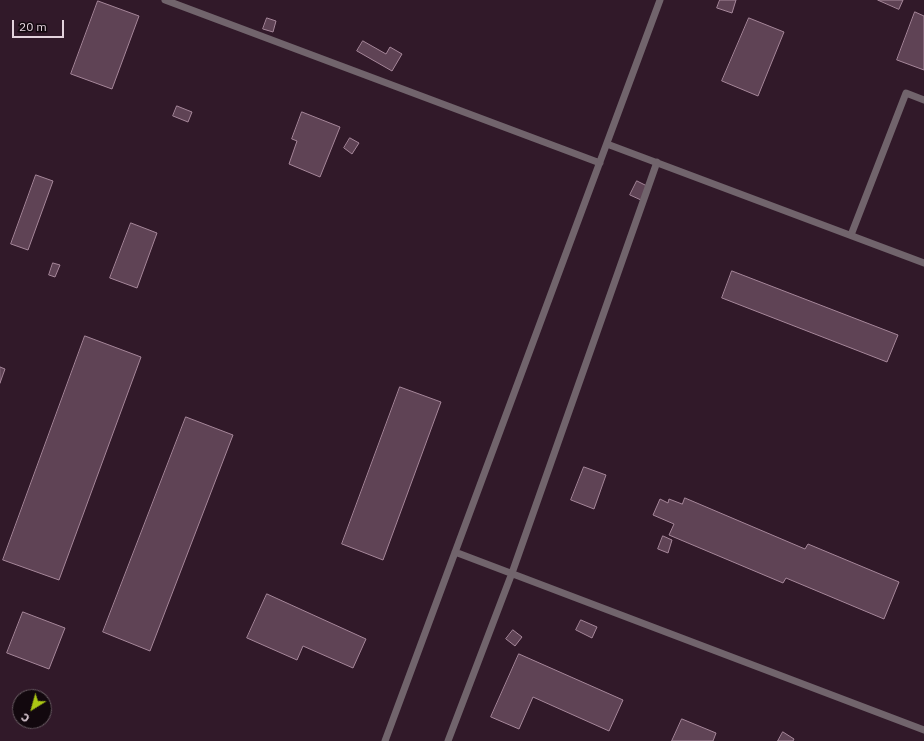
<!DOCTYPE html>
<meta charset="utf-8">
<style>
body{margin:0}
#map{position:relative;width:924px;height:741px;overflow:hidden;background:#311929;font-family:"IBM Plex Sans",sans-serif}
canvas{display:block}
.north{position:absolute;left:12px;top:689px;width:40px;height:40px;box-sizing:border-box;background:#12080e;border:1px solid #665960;border-radius:50%;rotate:217deg;font-size:11px;font-weight:700;line-height:16px;text-align:center;color:#e3d2dc}
.north::after{content:'';display:block;margin:auto;width:14px;height:18px;background:#abc614;clip-path:polygon(50% 0,100% 100%,50% 72%,0 100%)}
.scale{position:absolute;left:12px;top:20px;width:52px;height:18px;box-sizing:border-box;border:2px solid #e3d2dc;border-top:0;padding-left:5px;font-size:12px;line-height:14px;white-space:nowrap;color:#e3d2dc;-webkit-text-stroke:3px #12080e;paint-order:stroke}
</style>
<div id="map">
<canvas width="924" height="741"></canvas>
<div class="north">С</div>
<div class="scale">20 m</div>
</div>
<script>
const c = document.querySelector('canvas').getContext('2d');
c.lineJoin = 'round';
function paint(path, color) { c.fillStyle = color; c.fill(path, 'evenodd'); }
function strokePath(path, color, width, dash) { c.strokeStyle = color; c.lineWidth = width; c.lineCap = dash ? 'butt' : 'round'; c.setLineDash(dash || []); c.stroke(path); }
const building = new Path2D(`
 M720 0H736L732 13 717 8Z
 M878 0H903L899 9Z
 M98 1 139 16 112 89 71 74Z
 M915 12 924 16V70L897 60Z
 M267 18 276 21 273 32 263 29Z
 M749 18 784 32 758 96 722 81Z
 M363 41 386 54 390 47 402 54 392 71 357 51Z
 M177 106 192 112 188 122 173 116Z
 M302 112 340 127 320 177 289 164 297 141 292 139Z
 M350 138 359 143 352 154 344 148Z
 M36 175 53 181 28 250 11 244Z
 M637 181 647 186 641 200 630 195Z
 M131 223 157 233 137 288 110 278Z
 M53 263 60 265 55 277 49 275Z
 M732 271 898 335 887 362 722 298Z
 M85 336 141 357 59 580 3 560Z
 M0 367 5 369 0 383Z
 M400 387 441 402 383 560 342 544Z
 M186 417 233 435 150 651 103 632Z
 M584 467 606 475 594 509 571 500Z
 M685 498 805 549 808 544 899 582 884 619 786 578 783 583 669 535 674 524 653 515 660 499 668 503 669 499 682 504Z
 M663 536 672 540 668 553 658 549Z
 M267 594 366 639 353 668 303 646 297 660 247 638Z
 M23 612 65 628 49 669 7 653Z
 M581 620 597 627 592 638 576 630Z
 M513 630 522 637 515 646 506 639Z
 M519 654 623 700 609 731 533 697 519 729 491 717Z
 M682 719 716 733 713 741H672Z
 M783 732 794 739 793 741H778Z`);
paint(building, '#5f4355');
strokePath(building, '#a6879a', 1);
strokePath(new Path2D(`
 M165 0 600 163
 M607 144 924 263
 M851 235 906 93 924 100
 M455 552 924 730
 M385 741 660 0
 M448 741 512 573 657 162`), '#71646c', 7);
</script>
